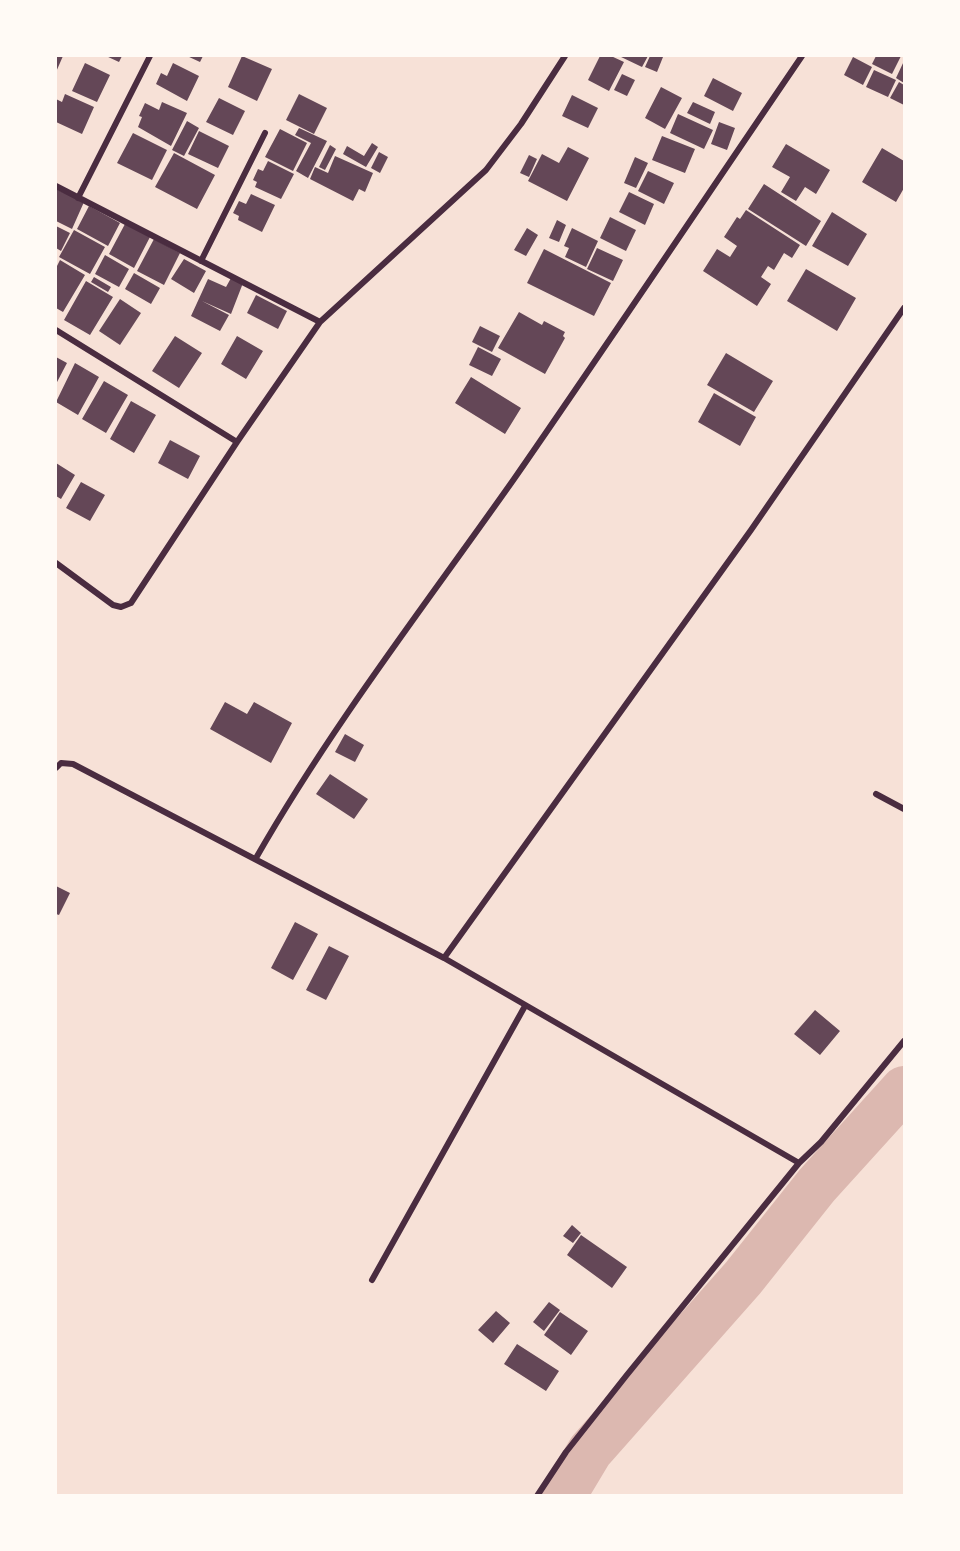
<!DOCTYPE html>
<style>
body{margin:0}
#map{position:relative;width:960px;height:1551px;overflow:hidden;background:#f7e1d7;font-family:"PT Serif",serif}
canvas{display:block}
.frame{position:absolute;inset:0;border:57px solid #fffaf5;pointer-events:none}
</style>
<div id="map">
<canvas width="960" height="1551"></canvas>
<div class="frame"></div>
</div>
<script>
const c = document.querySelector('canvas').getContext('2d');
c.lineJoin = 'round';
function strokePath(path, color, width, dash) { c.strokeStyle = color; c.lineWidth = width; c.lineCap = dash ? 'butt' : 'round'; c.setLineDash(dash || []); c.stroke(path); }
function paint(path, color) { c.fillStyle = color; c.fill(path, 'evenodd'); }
strokePath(new Path2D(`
 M563 1496 590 1451 743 1278 817 1185 904 1089`), '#dcb8b0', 46);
paint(new Path2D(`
 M56 56H63L56 72Z
 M106 56H122L119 62Z
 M187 56H203L200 62Z
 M242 56 272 69 257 101 228 87Z
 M600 56H611L624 62 609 91 588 80Z
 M619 56H648L642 67Z
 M650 56 663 57 657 72 645 67Z
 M876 56H901L892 74 872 64Z
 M853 57 872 67 863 85 844 75Z
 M904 61V83L896 78Z
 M85 63 110 75 97 102 72 91Z
 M173 63 199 76 187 101 156 84 161 73 167 76Z
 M874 70 896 80 888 97 866 87Z
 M622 74 635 80 627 96 614 90Z
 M713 78 742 93 733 111 704 96Z
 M899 82 904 85V105L890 98Z
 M661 87 682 98 665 129 645 118Z
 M65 94 94 107 82 134 56 122V99L62 102Z
 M299 94 327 108 314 134 286 120Z
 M572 95 598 108 588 128 562 116Z
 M219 98 245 111 233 135 206 122Z
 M162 102 187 113 171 146 138 127 142 117 139 116 145 103 159 110Z
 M693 102 715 112 710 124 687 113Z
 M678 114 713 130 704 149 670 133Z
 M187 121 199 128 184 156 172 150Z
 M719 122 735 128 727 150 711 144Z
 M299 128 327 141 308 178 296 171 311 143 295 135Z
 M280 129 307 143 293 171 265 157Z
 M199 131 229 146 218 168 188 154Z
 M133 133 167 150 152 180 117 163Z
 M662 136 695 149 685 173 652 160Z
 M372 143 378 147 366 167 343 154 347 146 364 156Z
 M786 144 830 170 816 194 805 187 796 201 781 192 790 177 772 167Z
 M330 145 336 149 325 170 319 167Z
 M568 147 589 158 567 201 528 181 542 154 559 163Z
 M882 148 904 161V188L896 202 862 182Z
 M379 152 388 157 380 173 371 168Z
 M174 153 215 175 197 209 155 187Z
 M529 155 537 159 529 177 520 173Z
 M335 156 373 173 365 192 359 189 353 201 310 179 315 167 328 173Z
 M635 157 648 163 636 188 624 183Z
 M268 161 294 174 281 199 255 187 257 182 253 180 258 169 263 171Z
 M648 171 674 183 664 204 638 191Z
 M764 184 821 221 806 246 748 209Z
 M56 189 84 202 72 229 56 221Z
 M629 192 654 204 645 225 619 212Z
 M251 194 275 205 262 232 238 220 239 216 233 213 239 201 246 204Z
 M89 206 120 223 108 246 77 229Z
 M746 210 800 245 792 258 784 253 774 270 768 266 761 277 771 284 757 306 703 271 717 249 730 257 737 246 724 237 737 217 740 219Z
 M832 212 867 234 848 266 812 246Z
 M610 217 636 230 626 251 600 238Z
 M557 220 566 225 559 242 549 238Z
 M125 224 150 237 134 268 109 254Z
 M56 226 70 233 61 251 56 248Z
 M527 228 538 235 526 256 514 250Z
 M572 228 598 241 586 267 565 257 569 248 564 246Z
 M74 230 105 247 90 274 59 257Z
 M154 239 180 253 164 285 137 271Z
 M597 248 623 260 613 281 587 269Z
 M544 249 611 283 594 316 527 283Z
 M105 255 129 269 119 287 95 274Z
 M184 259 206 271 194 293 171 279Z
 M60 260 85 275 63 312 56 308V268Z
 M806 269 856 298 837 331 787 301Z
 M134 273 160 288 151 304 125 289Z
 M94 277 111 287 108 292 91 282Z
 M231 278 243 283 231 314 202 301 229 315 220 331 191 316 208 279 226 287Z
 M86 281 113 297 90 335 64 320Z
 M256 295 287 311 278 329 247 313Z
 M120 299 141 313 120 345 99 331Z
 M519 312 542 325 544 321 565 332 563 336 565 338 545 374 498 348Z
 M480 326 500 336 492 352 472 342Z
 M175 336 202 353 179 388 152 371Z
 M237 336 263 351 246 379 221 364Z
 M478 347 501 359 492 376 469 365Z
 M726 353 773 381 754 412 707 385Z
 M56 357 67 363 56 384Z
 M75 363 99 377 78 415 56 402Z
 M471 377 521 408 505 434 455 403Z
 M104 381 128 395 106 433 82 419Z
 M714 393 756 417 740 446 698 422Z
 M131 401 156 415 134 453 110 439Z
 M170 440 200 456 188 479 158 463Z
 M56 463 75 475 61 499 56 496Z
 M81 482 105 495 90 521 66 508Z
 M225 702 247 714 254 702 292 723 271 763 210 729Z
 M345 734 364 745 355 762 335 752Z
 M330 774 368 799 354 819 316 794Z
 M56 886 70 893 59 915 56 914Z
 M295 922 318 934 293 980 271 968Z
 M329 946 349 956 326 1000 306 990Z
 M815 1010 840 1031 820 1055 794 1034Z
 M572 1225 581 1233 573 1243 563 1236Z
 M581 1235 627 1267 612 1288 567 1255Z
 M549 1302 560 1310 544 1331 533 1322Z
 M496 1311 510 1323 493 1343 478 1330Z
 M560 1312 588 1331 571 1355 544 1335Z
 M517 1344 559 1371 546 1391 504 1364Z`), '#644757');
strokePath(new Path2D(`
 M56 186 320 322
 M78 198 150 56
 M201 261 265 133
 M56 330 237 442
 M56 563 113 605 121 607 131 603 237 442 320 322 486 170 521 124 565 56
 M56 768 61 763 73 764 444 958 799 1163
 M876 794 904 809
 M256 858C332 725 426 604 514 479 611 339 706 197 802 56
 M444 958 751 530 904 308
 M372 1280 525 1006
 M537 1496 566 1452 626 1376 799 1163 821 1142 904 1041`), '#4a2c40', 6);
</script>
